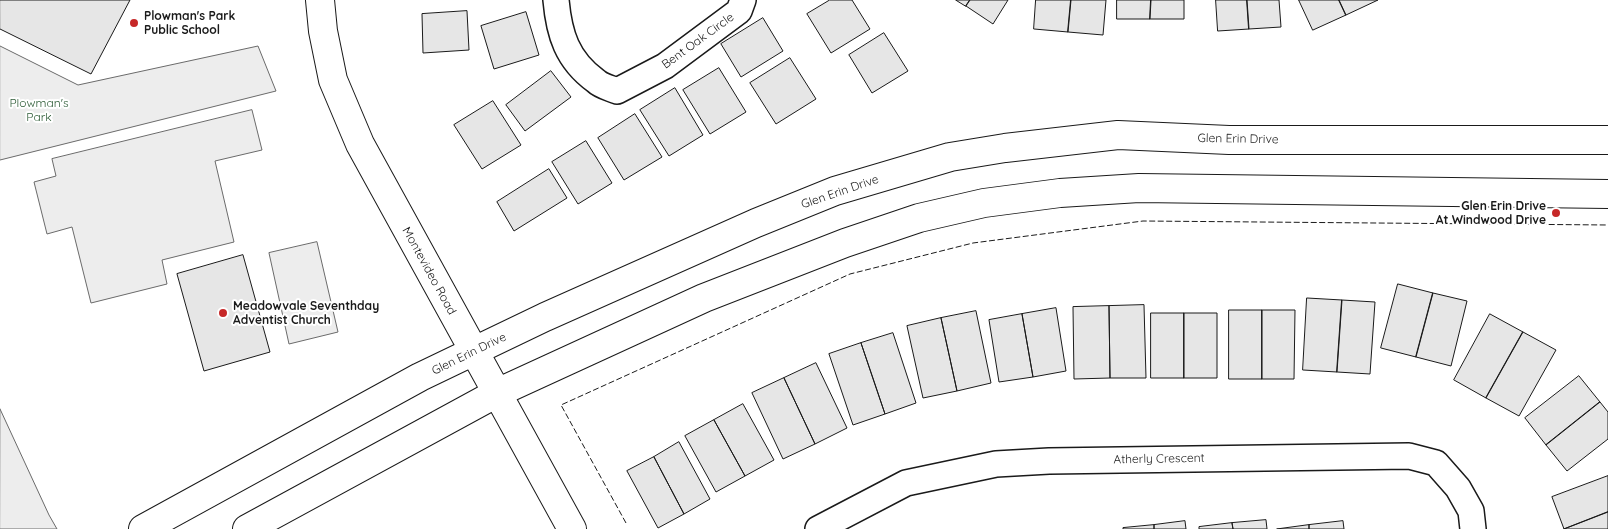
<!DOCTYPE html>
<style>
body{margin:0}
canvas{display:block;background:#fff}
</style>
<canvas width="1608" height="529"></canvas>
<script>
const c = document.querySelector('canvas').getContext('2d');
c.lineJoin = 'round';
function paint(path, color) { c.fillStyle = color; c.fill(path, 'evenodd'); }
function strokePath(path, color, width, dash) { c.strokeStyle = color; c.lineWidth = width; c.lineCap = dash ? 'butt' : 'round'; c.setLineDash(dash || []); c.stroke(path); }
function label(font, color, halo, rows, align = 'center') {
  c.font = font + ' Quicksand,sans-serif'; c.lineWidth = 4; c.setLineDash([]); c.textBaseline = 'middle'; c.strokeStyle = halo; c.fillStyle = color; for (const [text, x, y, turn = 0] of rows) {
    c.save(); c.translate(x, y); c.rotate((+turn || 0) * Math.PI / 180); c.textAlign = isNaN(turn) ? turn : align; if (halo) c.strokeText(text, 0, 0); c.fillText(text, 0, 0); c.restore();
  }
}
const built = new Path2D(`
 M0 46 78 85 258 46 276 91 0 160Z
 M252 110 262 150 215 161 234 242 162 260 167 284 91 303 72 227 47 234 34 182 56 176 52 159Z
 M317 242 338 332 289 344 269 253Z
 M0 409 49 515 57 529H0Z`);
paint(built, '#ededed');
strokePath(built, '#6a6a6a', 1);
const building = new Path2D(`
 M0 0H130L91 74 0 29Z
 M830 0H852L870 29 831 53 807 14Z
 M956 0H970L966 6Z
 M970 0H1008L993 24 966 6Z
 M1036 0H1071L1068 32 1034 29Z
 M1071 0H1106L1103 35 1068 32Z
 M1117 0H1151L1150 19H1117Z
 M1151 0H1184V19H1150Z
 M1216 0H1247L1249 29 1218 31Z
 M1247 0H1279L1281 27 1249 29Z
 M1299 0H1339L1346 15 1313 30Z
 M1339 0H1378L1346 15Z
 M467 11 469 50 423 53 422 14Z
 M526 12 539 55 494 69 481 26Z
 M763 18 783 51 741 77 721 44Z
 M884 33 908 71 872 93 849 55Z
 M790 58 816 99 776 124 750 83Z
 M719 68 746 112 710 134 683 90Z
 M551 71 571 97 525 131 506 105Z
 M675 88 703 135 669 156 640 110Z
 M493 101 521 145 482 169 454 125Z
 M635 114 662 157 624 180 598 138Z
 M586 141 612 183 578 204 552 162Z
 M549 169 567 198 514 231 497 202Z
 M243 255 270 352 204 371 177 274Z
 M1398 284 1433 293 1416 357 1381 348Z
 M1433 293 1467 301 1451 366 1416 357Z
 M1307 298 1342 300 1337 372 1303 370Z
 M1342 300 1375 302 1370 374 1337 372Z
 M1144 305 1146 378H1110L1109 306Z
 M1109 306 1110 378 1074 379 1073 307Z
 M1056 308 1066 371 1033 377 1022 314Z
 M1229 310H1262V379H1229Z
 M1262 310H1295L1294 379H1262Z
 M976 311 991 383 957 391 941 318Z
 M1151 313H1184V378H1151Z
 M1184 313H1217V378H1184Z
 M1022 314 1033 377 999 382 989 320Z
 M1490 314 1523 332 1486 398 1454 380Z
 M941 318 957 391 923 398 907 326Z
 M1523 332 1556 350 1519 416 1486 398Z
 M893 333 916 403 885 414 861 343Z
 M861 343 885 414 853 425 829 354Z
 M816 363 847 428 815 444 784 378Z
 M1579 376 1600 402 1546 445 1525 418Z
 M784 378 815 444 783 459 752 393Z
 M1600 402 1608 412V439L1567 471 1546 445Z
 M743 404 774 460 745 476 714 420Z
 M714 420 745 476 716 492 685 436Z
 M679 442 710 499 684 514 654 457Z
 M654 457 684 514 658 528 627 471Z
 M1608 476V512L1564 529 1552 497Z
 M1608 512V529H1564Z
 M1266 520 1267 529H1233L1232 523Z
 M1185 521 1186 529H1154V525Z
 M1343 521 1344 529H1309V525Z
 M1232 523 1233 529H1199V527Z
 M1154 525V529H1123V528Z
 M1309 525V529H1277Z`);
paint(building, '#e6e6e6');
strokePath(building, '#1a1a1a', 1);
const minor = new Path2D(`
 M556 0C559 34 567 60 596 81 601 86 610 88 617 91L665 66 739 11 743 0
 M818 529 906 483 996 464 1049 461 1409 456 1436 463 1458 488 1471 511 1473 529`);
const tertiary = new Path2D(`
 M320 0 323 31 333 80 360 144 572 529
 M143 529 420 377 545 317 756 223 835 191 950 157 1005 148 1118 135 1229 140H1608
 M247 529 497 393 704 298 845 243 919 218 984 203 1060 193 1139 188 1608 194`);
strokePath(minor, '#1a1a1a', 28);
strokePath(tertiary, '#1a1a1a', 30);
strokePath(minor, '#fff', 25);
strokePath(tertiary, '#fff', 28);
strokePath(new Path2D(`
 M626 523 561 405 850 274 973 243 1143 221 1608 225`), '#1a1a1a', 1, [6, 2.5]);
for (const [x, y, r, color] of [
 [134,23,5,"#c62828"],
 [1556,213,5,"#c62828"],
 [223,313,5,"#c62828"]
]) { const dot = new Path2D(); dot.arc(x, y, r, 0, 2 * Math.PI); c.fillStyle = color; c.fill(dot); strokePath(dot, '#fff', 2); }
label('bold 12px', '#1a1a1a', '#fff', [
 ["Plowman's Park",144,16],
 ["Public School",144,30],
 ["Glen Erin Drive",1546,206,"right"],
 ["At Windwood Drive",1546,220,"right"],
 ["Meadowvale Seventhday",233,306],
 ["Adventist Church",233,320]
], 'left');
label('12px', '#1a1a1a', '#fff', [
 ["Bent Oak Circle",698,41,-36],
 ["Glen Erin Drive",1238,139,1],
 ["Glen Erin Drive",840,192,-19],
 ["Montevideo Road",429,271,61],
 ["Glen Erin Drive",469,354,-26],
 ["Atherly Crescent",1159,459,-1]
]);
label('12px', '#2b5a34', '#fff', [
 ["Plowman's",39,103],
 ["Park",39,117]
]);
</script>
